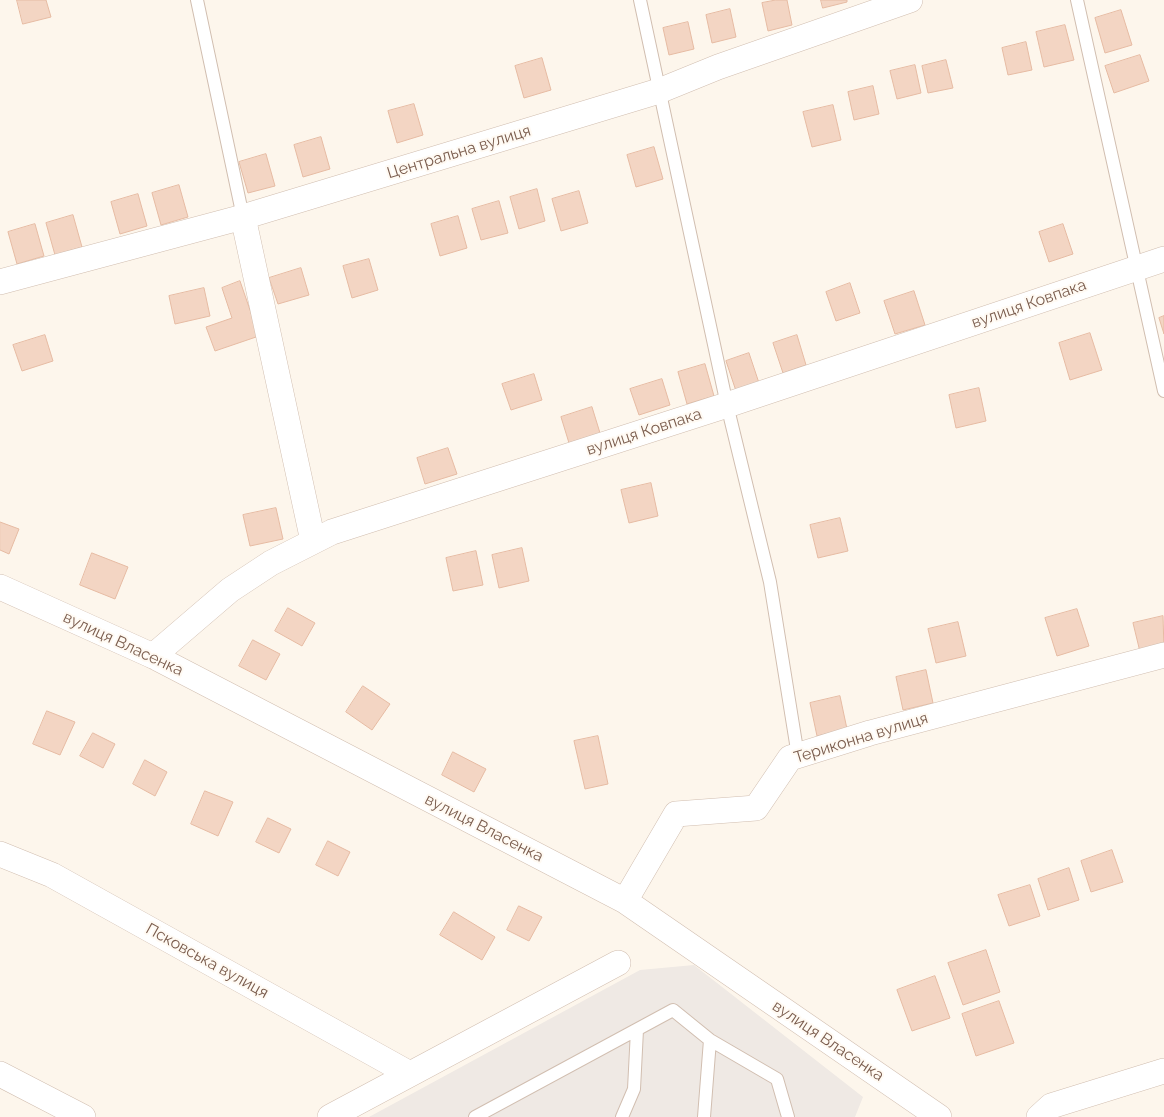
<!DOCTYPE html>
<meta charset="utf-8">
<style>
body{margin:0}
canvas{display:block;background:#fdf6ec}
</style>
<canvas width="1164" height="1117"></canvas>
<script>
const c = document.querySelector('canvas').getContext('2d');
c.lineJoin = 'round';
function paint(path, color) { c.fillStyle = color; c.fill(path, 'evenodd'); }
function strokePath(path, color, width, dash) { c.strokeStyle = color; c.lineWidth = width; c.lineCap = dash ? 'butt' : 'round'; c.setLineDash(dash || []); c.stroke(path); }
function label(font, color, halo, rows, align = 'center') {
  c.font = font + ' Raleway,sans-serif'; c.lineWidth = 4; c.setLineDash([]); c.textBaseline = 'middle'; c.strokeStyle = halo; c.fillStyle = color; for (const [text, x, y, turn = 0] of rows) {
    c.save(); c.translate(x, y); c.rotate((+turn || 0) * Math.PI / 180); c.textAlign = isNaN(turn) ? turn : align; if (halo) c.strokeText(text, 0, 0); c.fillText(text, 0, 0); c.restore();
  }
}
paint(new Path2D(`
 M694 965 863 1097 855 1117H369L640 970Z`), '#efe9e4');
const building = new Path2D(`
 M17 0H46L51 17 23 24Z
 M776 0H787L792 25 768 31 762 3Z
 M821 0H847V2L823 8Z
 M730 9 736 37 712 43 706 15Z
 M1121 10 1132 45 1105 53 1095 18Z
 M688 22 694 49 669 55 663 28Z
 M1065 25 1074 60 1044 67 1036 32Z
 M1026 42 1032 70 1008 75 1002 48Z
 M1140 55 1149 81 1114 93 1105 66Z
 M542 58 551 90 524 98 515 66Z
 M946 60 953 88 928 93 922 66Z
 M915 65 921 93 897 99 890 71Z
 M873 86 879 114 854 120 848 92Z
 M414 104 423 135 397 143 388 111Z
 M833 105 841 140 812 147 803 112Z
 M321 137 330 169 303 177 294 145Z
 M654 147 663 179 636 187 627 155Z
 M266 154 275 186 248 193 239 162Z
 M179 185 188 217 161 225 152 193Z
 M537 189 545 221 519 229 510 197Z
 M579 191 588 223 561 231 552 199Z
 M138 194 147 226 120 234 111 202Z
 M499 201 508 233 481 240 472 209Z
 M73 215 82 247 55 255 46 223Z
 M458 216 467 248 440 256 431 224Z
 M35 224 44 256 17 264 8 232Z
 M1063 224 1073 254 1049 262 1039 232Z
 M369 259 378 290 352 298 343 266Z
 M301 268 309 295 278 304 269 278Z
 M240 281 259 336 215 351 206 327 232 318 222 288Z
 M850 283 860 313 836 321 826 292Z
 M204 288 210 316 175 324 169 296Z
 M914 291 925 325 895 334 884 301Z
 M1164 316V334L1159 318Z
 M1090 333 1102 370 1070 380 1059 343Z
 M45 335 53 361 22 371 13 345Z
 M797 335 806 365 783 373 773 343Z
 M749 353 759 383 736 391 726 361Z
 M705 364 714 396 687 404 678 372Z
 M534 374 542 400 511 410 502 384Z
 M662 379 670 405 639 415 630 389Z
 M979 388 986 421 956 428 949 395Z
 M592 407 600 433 569 443 561 417Z
 M448 448 457 474 425 484 417 458Z
 M651 483 658 516 629 523 621 490Z
 M276 508 283 539 250 546 243 515Z
 M840 518 848 551 818 558 810 525Z
 M0 522 19 529 9 554 0 550Z
 M522 548 529 581 499 588 492 555Z
 M476 551 483 585 453 591 446 558Z
 M92 553 128 567 115 599 80 585Z
 M288 608 315 623 302 646 275 631Z
 M1077 609 1089 646 1057 656 1045 618Z
 M1163 616 1164 650 1141 656 1133 623Z
 M958 622 966 656 936 663 928 629Z
 M253 640 280 654 266 680 239 666Z
 M926 670 933 703 903 710 896 677Z
 M363 686 390 704 372 730 346 712Z
 M840 696 847 729 817 736 810 703Z
 M47 711 75 722 60 755 33 744Z
 M93 733 115 744 103 768 80 756Z
 M598 736 608 784 585 789 574 741Z
 M453 752 486 769 474 792 442 775Z
 M145 760 167 772 155 796 133 784Z
 M205 791 233 802 218 836 191 824Z
 M268 818 291 829 279 853 256 842Z
 M328 841 350 852 338 876 316 865Z
 M1112 850 1123 882 1091 892 1081 861Z
 M1069 868 1079 900 1048 910 1038 879Z
 M1030 885 1040 916 1009 926 998 895Z
 M519 906 542 917 529 941 507 930Z
 M454 912 495 937 482 960 440 935Z
 M986 950 1000 992 963 1005 948 963Z
 M935 976 950 1018 912 1031 897 990Z
 M999 1001 1014 1043 976 1056 962 1014Z`);
paint(building, '#f3d5c3');
strokePath(building, '#e6bba3', 1);
const service = new Path2D(`
 M197 0 243 217
 M640 0 727 405 770 582 798 756
 M1077 0 1164 391
 M475 1117 673 1010 710 1040 777 1079 788 1117
 M622 1117 634 1089 637 1030
 M704 1117 710 1040`);
const minor = new Path2D(`
 M243 217 313 541
 M0 282 243 217 659 91 718 67 910 0
 M0 587 153 656 625 901 939 1117
 M153 656 230 590 271 563 332 532 727 405 1164 259
 M0 854 52 875 410 1074
 M625 901 676 814 756 808 790 758 870 733 1164 655
 M0 1074 83 1117
 M330 1117 618 963
 M1039 1117 1051 1106 1164 1071`);
strokePath(service, '#d1beb0', 14);
strokePath(minor, '#d1beb0', 26);
strokePath(service, '#fff', 12);
strokePath(minor, '#fff', 25);
label('16px', '#7a5c4d', '#fffaf3', [
 ["Центральна вулиця",459,152,-17],
 ["вулиця Ковпака",1029,304,-19],
 ["вулиця Ковпака",644,432,-18],
 ["вулиця Власенка",123,644,25],
 ["Териконна вулиця",861,738,-17],
 ["вулиця Власенка",484,828,27],
 ["Псковська вулиця",207,961,29],
 ["вулиця Власенка",828,1041,34]
]);
</script>
